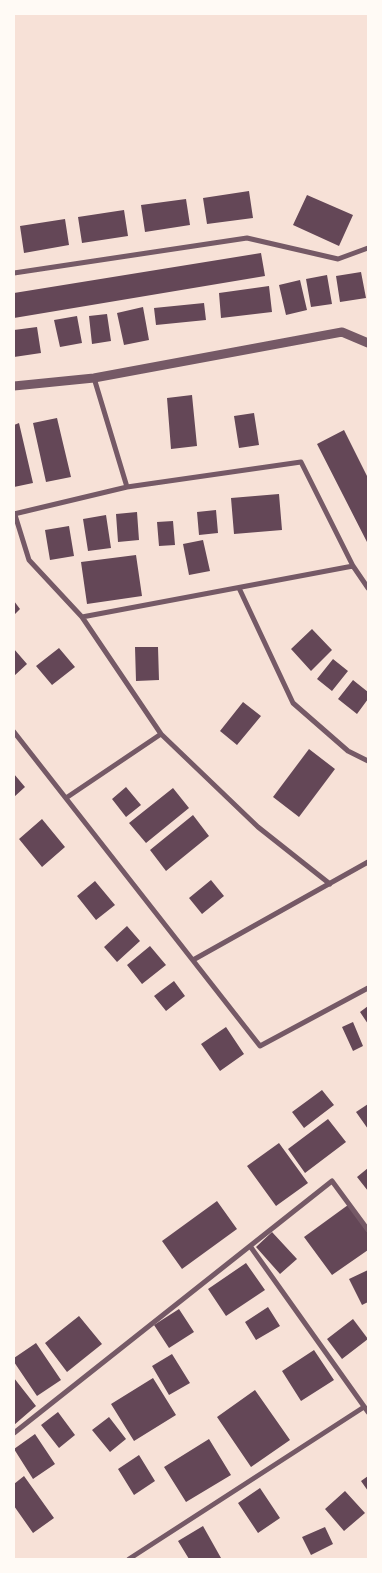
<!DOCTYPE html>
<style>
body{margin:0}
#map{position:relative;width:382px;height:1573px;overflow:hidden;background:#f7e1d7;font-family:Helvetica,sans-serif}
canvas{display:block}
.frame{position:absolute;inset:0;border:15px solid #fffaf5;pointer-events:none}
</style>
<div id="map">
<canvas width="382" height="1573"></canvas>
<div class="frame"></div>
</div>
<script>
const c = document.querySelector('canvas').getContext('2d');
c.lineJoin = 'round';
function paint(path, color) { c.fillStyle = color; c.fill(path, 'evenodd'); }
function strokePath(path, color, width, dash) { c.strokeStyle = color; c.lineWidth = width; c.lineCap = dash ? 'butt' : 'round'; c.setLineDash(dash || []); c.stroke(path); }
paint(new Path2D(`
 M249 191 253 218 207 224 203 198Z
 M307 195 353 215 339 246 293 225Z
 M186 199 190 225 145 232 141 205Z
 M124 210 128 236 82 243 78 217Z
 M65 219 69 245 24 253 20 226Z
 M261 253 265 276 14 318V293Z
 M361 272 366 298 340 302 336 276Z
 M327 275 332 304 311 307 306 279Z
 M300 280 307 310 286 315 279 285Z
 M269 286 272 312 221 318 219 293Z
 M204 303 206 320 156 325 154 308Z
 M143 307 149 340 124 345 117 313Z
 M107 314 111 341 92 344 89 316Z
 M77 316 82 343 60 347 54 320Z
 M37 327 41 353 14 357V330Z
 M192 395 197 446 171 449 167 398Z
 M254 413 259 445 239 448 234 416Z
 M57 418 71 477 46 482 33 423Z
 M19 423 33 483 14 487V425Z
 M344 430 368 478V544L317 444Z
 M279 494 282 530 234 534 231 498Z
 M216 510 218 533 199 535 197 512Z
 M137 512 139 540 118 542 116 514Z
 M106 515 111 548 88 551 83 519Z
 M173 521 175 545 159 546 157 522Z
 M69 526 74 556 50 560 45 530Z
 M203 540 210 571 189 575 183 544Z
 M136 555 142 596 87 604 81 562Z
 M14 601 20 609 14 615Z
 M312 629 332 650 311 671 291 649Z
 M135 647H158L159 680 136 681Z
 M59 648 75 667 52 685 36 666Z
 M14 649 27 664 14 676Z
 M333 659 348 671 332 691 317 679Z
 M353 680 368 692V699L357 714 338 699Z
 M243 702 261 716 237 745 220 731Z
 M309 749 335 769 299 817 273 797Z
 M14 774 25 787 14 797Z
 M126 787 141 805 126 817 112 799Z
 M173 788 189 808 146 843 129 823Z
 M193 815 209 836 166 871 150 850Z
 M42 819 65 847 42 867 19 839Z
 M211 880 224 896 202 914 189 898Z
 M95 881 115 905 96 920 77 896Z
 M127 926 140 941 117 962 104 947Z
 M150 946 166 965 142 984 127 965Z
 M174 981 185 996 166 1011 154 996Z
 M368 1006V1024L360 1012Z
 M353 1022 363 1046 353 1051 342 1027Z
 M226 1027 244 1054 220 1071 201 1044Z
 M322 1090 334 1105 304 1128 292 1112Z
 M368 1104V1129L356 1112Z
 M328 1119 346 1142 305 1173 288 1149Z
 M279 1143 308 1183 276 1206 247 1166Z
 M368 1168V1191L357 1177Z
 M217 1201 237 1229 182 1269 162 1241Z
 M348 1205 368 1233V1250L332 1275 304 1237Z
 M272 1232 297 1259 280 1274 256 1247Z
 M246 1263 265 1290 226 1316 208 1289Z
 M368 1270V1302L362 1305 349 1279Z
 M268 1307 280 1326 256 1340 245 1322Z
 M179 1309 194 1332 169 1348 154 1325Z
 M79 1316 102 1344 67 1372 45 1343Z
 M353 1319 368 1339 342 1359 327 1339Z
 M36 1343 61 1380 37 1396 14 1362V1358Z
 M314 1350 334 1380 301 1401 282 1371Z
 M172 1354 190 1383 169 1395 152 1366Z
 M14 1378 36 1406 14 1425Z
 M153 1378 176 1415 134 1441 111 1404Z
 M255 1390 290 1440 251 1467 217 1417Z
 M58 1412 75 1435 59 1448 41 1425Z
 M109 1417 126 1439 110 1452 92 1430Z
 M35 1434 55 1464 33 1479 14 1449Z
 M209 1439 231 1475 186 1502 164 1467Z
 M139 1455 155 1481 134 1495 118 1469Z
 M24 1476 54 1518 33 1533 14 1506V1484Z
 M368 1476V1491L361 1481Z
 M260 1488 280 1518 258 1533 238 1503Z
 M345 1491 365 1513 344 1531 325 1509Z
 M203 1526 221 1558 219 1559H189L178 1541Z
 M325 1527 333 1544 311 1555 302 1537Z`), '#644757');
strokePath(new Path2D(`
 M14 273 247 238 338 259 368 248
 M94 378 127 487 301 462 353 566 368 588
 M14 514 127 487
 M15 515 29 560 82 617 161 734 258 827 330 884
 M239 588 293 703 348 751 368 761
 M82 617 353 566
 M14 732 260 1046 368 988
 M66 798 161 734
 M193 960 368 862
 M250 1246 368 1412
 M14 1433 332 1181 368 1230
 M129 1559 364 1407`), '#755966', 5);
strokePath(new Path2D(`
 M14 386 94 378 342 332 368 343`), '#755966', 9);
</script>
